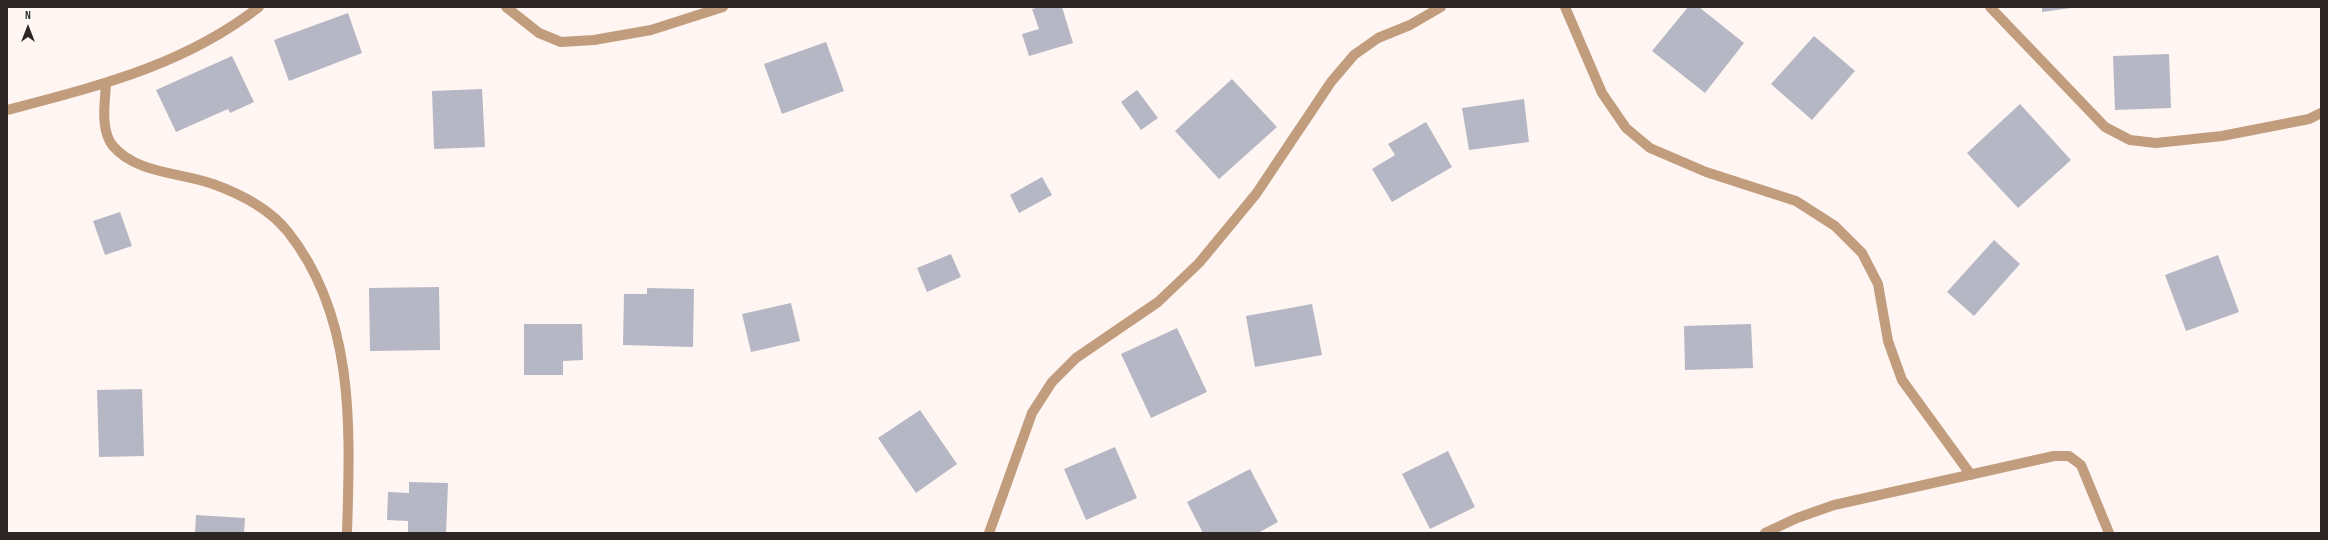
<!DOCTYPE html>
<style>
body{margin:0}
#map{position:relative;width:2328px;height:540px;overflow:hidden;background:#fff5f2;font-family:"Sofia Sans Condensed",sans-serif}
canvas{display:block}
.frame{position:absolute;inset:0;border:8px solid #2c2624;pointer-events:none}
.north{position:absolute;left:8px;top:8px;width:40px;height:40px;-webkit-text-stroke:3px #fff;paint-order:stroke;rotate:0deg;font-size:11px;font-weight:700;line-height:16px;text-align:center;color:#2c2624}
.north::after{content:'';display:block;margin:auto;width:14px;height:18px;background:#2c2624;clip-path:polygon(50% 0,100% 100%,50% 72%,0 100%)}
</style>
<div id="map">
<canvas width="2328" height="540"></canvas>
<div class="frame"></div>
<div class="north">N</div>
</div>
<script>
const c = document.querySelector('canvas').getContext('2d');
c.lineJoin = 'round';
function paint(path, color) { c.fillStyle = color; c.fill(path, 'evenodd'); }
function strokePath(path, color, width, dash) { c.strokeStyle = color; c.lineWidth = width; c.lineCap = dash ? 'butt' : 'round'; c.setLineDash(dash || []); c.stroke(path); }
paint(new Path2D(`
 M1039 7H1062L1073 43 1029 56 1022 34 1039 29 1032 9Z
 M1688 7H1699L1744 43 1705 93 1652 51Z
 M2042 7H2071V8L2042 12Z
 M348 13 362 53 289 81 274 40Z
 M1814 36 1855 71 1812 120 1771 84Z
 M826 42 844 91 782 114 764 64Z
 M2169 54 2171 108 2115 110 2113 56Z
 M232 56 254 102 230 113 228 109 176 132 156 90Z
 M1232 79 1277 127 1219 179 1175 131Z
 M482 89 485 147 434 149 432 91Z
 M1137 90 1158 118 1141 130 1121 102Z
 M1524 99 1529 142 1469 150 1462 108Z
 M2020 104 2071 160 2018 208 1967 153Z
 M1426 122 1452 167 1392 202 1372 169 1395 155 1388 144Z
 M1042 177 1052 195 1019 213 1010 195Z
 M120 212 132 246 105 255 93 221Z
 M1994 240 2020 264 1974 316 1947 292Z
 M951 254 961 277 927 292 917 268Z
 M2218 255 2239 312 2186 331 2165 275Z
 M439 287 440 350 370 351 369 288Z
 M647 288 694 289 693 347 623 345 624 294H647Z
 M791 303 800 341 751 352 742 314Z
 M1312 304 1322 355 1255 367 1246 316Z
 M524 324H582L583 360 563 361V375H524Z
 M1751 324 1753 368 1685 370 1684 326Z
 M1177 328 1207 392 1151 418 1121 354Z
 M142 389 144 456 99 457 97 390Z
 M920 410 957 464 916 493 878 438Z
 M1115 447 1137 498 1086 520 1064 469Z
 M1448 451 1475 507 1430 529 1402 474Z
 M1250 469 1278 522 1258 533H1203L1187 502Z
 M409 482 448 483 446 533H408V521L387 520 388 492 409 493Z
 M196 515 245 518 244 533H195Z`), '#b6b7c4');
strokePath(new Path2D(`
 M506 7 539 33 561 42 594 40 651 30 723 7
 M1565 7 1602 93 1626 128 1650 148 1706 172 1796 201 1835 226 1862 253 1878 284 1888 341 1902 380 1971 475
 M1990 7 2105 127 2130 140 2156 143 2222 136 2309 119 2321 113
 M106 84C105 102 100 130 113 146 137 174 180 172 213 184 241 194 269 208 288 232 356 318 350 429 347 533
 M7 110C98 86 183 66 259 7
 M989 533 1032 413 1052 382 1076 358 1158 302 1199 263 1256 194 1331 82 1354 55 1378 38 1410 25 1441 7
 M1765 533 1797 518 1834 505 2054 456H2069L2081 465 2109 533`), '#c19c7d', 10);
</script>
